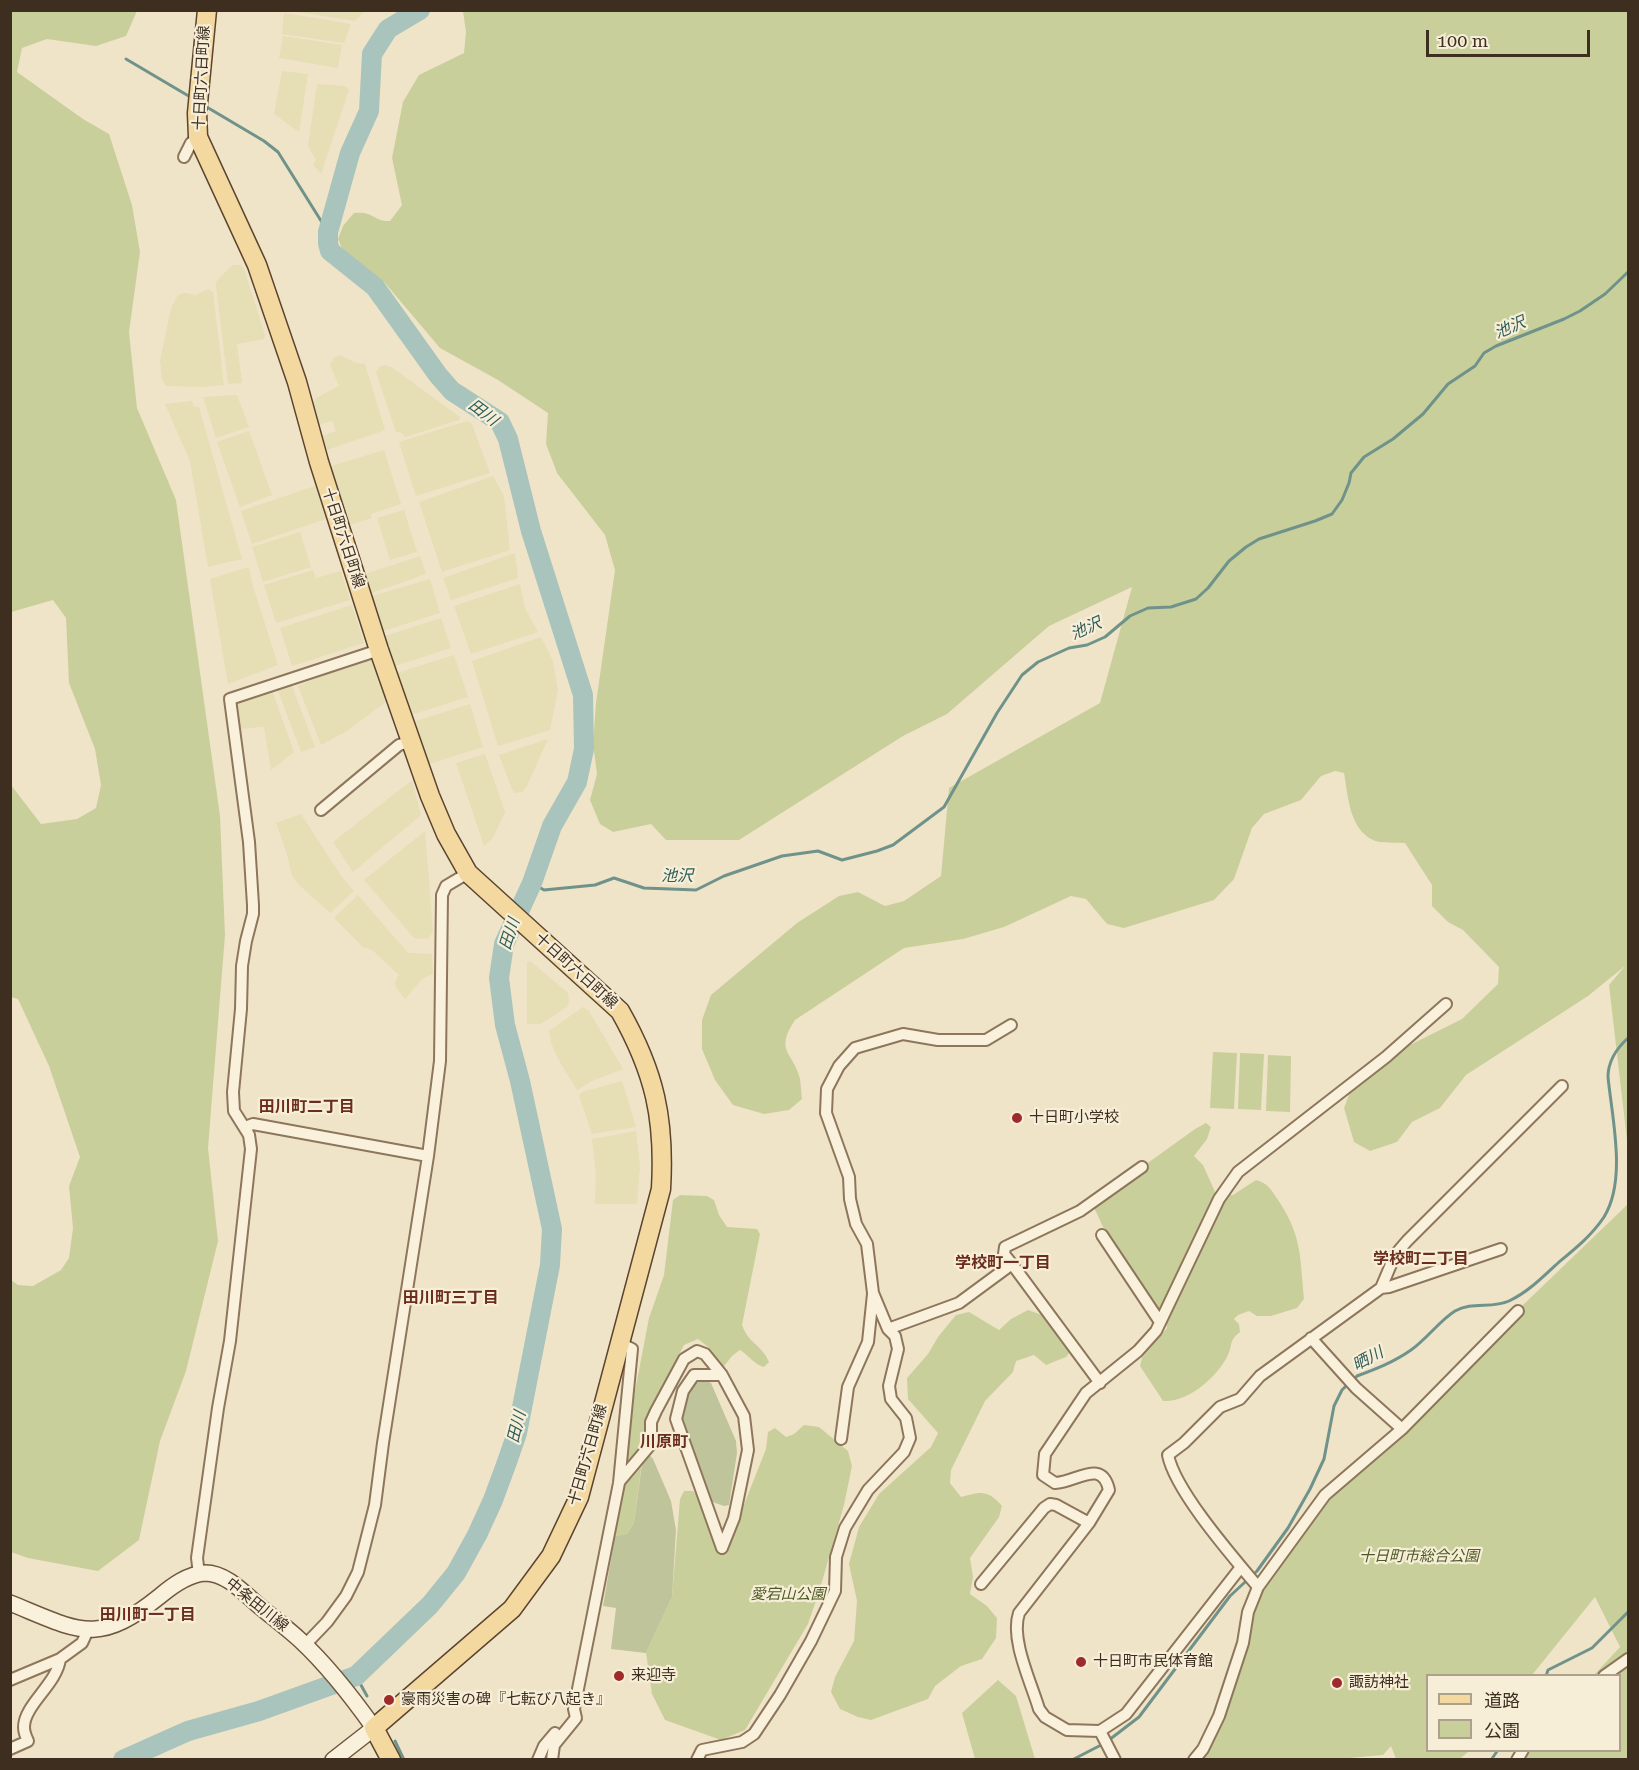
<!DOCTYPE html>
<meta charset="utf-8">
<style>
body{margin:0}
#map{position:relative;width:1639px;height:1770px;overflow:hidden;background:#f0e4c8;font-family:"Roboto Serif","Noto Sans JP",serif}
canvas{display:block}
.frame{position:absolute;inset:0;border:12px solid #3d2e20;pointer-events:none}
.legend{position:absolute;left:1426px;top:1674px;width:195px;height:78px;box-sizing:border-box;background:#f7eed8;border:2px solid #ada18e;margin:0;padding:8px 10px;list-style:none;font-size:18px;color:#3d2e20}
.legend li{display:flex;align-items:center;gap:12px;height:30px}
.legend b{width:30px;border:2px solid #ada18e}
.scale{position:absolute;left:1426px;top:30px;width:164px;height:27px;box-sizing:border-box;border:3px solid #3d2e20;border-top:0;padding-left:8px;font-size:18px;line-height:21px;white-space:nowrap;color:#3d2e20;-webkit-text-stroke:4px #f7eed8;paint-order:stroke}
</style>
<div id="map">
<canvas width="1639" height="1770"></canvas>
<div class="frame"></div>
<ul class="legend">
<li><b style="height:8px;background:#f3d9a0"></b>道路</li>
<li><b style="height:16px;background:#c9cf9b"></b>公園</li>
</ul>
<div class="scale">100 m</div>
</div>
<script>
const c = document.querySelector('canvas').getContext('2d');
c.lineJoin = 'round';
function paint(path, color) { c.fillStyle = color; c.fill(path, 'evenodd'); }
function strokePath(path, color, width, dash) { c.strokeStyle = color; c.lineWidth = width; c.lineCap = dash ? 'butt' : 'round'; c.setLineDash(dash || []); c.stroke(path); }
function label(font, color, halo, rows, align = 'center') {
  c.font = font + ' "Roboto Serif","Noto Sans JP",serif'; c.lineWidth = 4.5; c.setLineDash([]); c.textBaseline = 'middle'; c.strokeStyle = halo; c.fillStyle = color; for (const [text, x, y, turn = 0] of rows) {
    c.save(); c.translate(x, y); c.rotate((+turn || 0) * Math.PI / 180); c.textAlign = isNaN(turn) ? turn : align; if (halo) c.strokeText(text, 0, 0); c.fillText(text, 0, 0); c.restore();
  }
}
paint(new Path2D(`
 M286 10H365V11L355 21Z
 M284 13 351 24 344 43 282 34Z
 M283 36 342 45 338 68 279 58Z
 M282 71 308 74 299 132 274 114Z
 M317 84 345 86 349 90 321 174 313 165 316 160 308 146Z
 M232 265H240L244 269 265 335 264 339 237 344 242 383 228 384 216 286V282Z
 M208 289 213 292 224 385 204 387 166 386 162 379 160 361 171 308 178 295 185 293 196 295Z
 M340 355 356 363 365 364 385 430 327 450 322 436 336 431 332 421 318 425 312 408 313 401 318 397 339 386 330 365 334 358Z
 M386 365 393 368 460 417 459 420 405 437 402 433 396 432 376 372 380 366Z
 M237 395 249 427 216 438 203 397Z
 M192 401 194 407H199L242 559 208 567 190 461 165 404Z
 M467 421 472 424 490 473 416 496 399 442Z
 M249 431 272 495 240 507 217 442Z
 M384 450 401 504 371 514 372 518 347 526 328 467Z
 M493 476 504 496 510 550 442 572 419 502Z
 M315 486 326 519 252 544 241 511Z
 M404 510 417 552 390 560 377 518Z
 M300 532 311 567 263 582 252 547Z
 M515 553 518 578 451 600 443 578Z
 M420 556 426 574 372 593 365 574Z
 M249 567 252 583 278 665 228 684 210 579Z
 M313 570 316 578 341 571 350 600 276 623 264 585Z
 M430 579 440 613 383 631 372 596Z
 M520 584 525 608 538 632 471 654 454 606Z
 M352 605 364 643 292 666 280 628Z
 M441 618 451 648 395 666 385 636Z
 M541 637 553 661 558 690 550 730 498 746 472 661Z
 M454 655 468 697 411 715 397 673Z
 M371 659 387 701 347 731 321 745 298 686 341 668Z
 M291 683 315 747 301 752 277 688Z
 M273 693 294 752 271 770 264 727 238 729 234 707 238 701Z
 M470 704 483 747 426 765 412 722Z
 M548 739 526 788 522 792 515 793 512 789 499 755Z
 M485 754 505 812 493 838 484 846 456 763Z
 M412 780 421 815 353 872 333 842Z
 M301 814 340 874 354 891 330 913 299 885 292 876 287 854 276 823Z
 M425 831 433 932 428 939 414 938 364 880Z
 M358 895 408 953 432 954 433 974 422 979 405 999 396 987 395 982 399 975 372 950 363 947 334 918Z
 M530 961 568 993 569 1001 567 1007 541 1024H527V962Z
 M583 1007 589 1011 623 1069 592 1081 577 1090 558 1059 551 1043 549 1031Z
 M622 1081 636 1127 592 1134 579 1096 582 1092Z
 M636 1131 640 1166 637 1204H595L596 1173 592 1139Z`), '#e6deb5');
paint(new Path2D(`
 M11 10 137 11 126 36 96 46 47 39 22 48 17 72 83 119 109 134 132 205 140 252 129 332 137 408 176 500 220 816 225 935 208 1148 218 1241 186 1371 160 1441 139 1540 98 1571 28 1558 11 1552V1280L18 1285 33 1286 61 1270 69 1258 73 1228 69 1186 80 1157 49 1066 18 999 11 997V785L41 824 77 819 96 808 101 785 95 749 69 683 66 618 53 600 11 612Z
 M463 11H1628V1149L1609 985 1625 966 1588 996 1466 1075 1440 1108 1412 1122 1397 1142 1370 1151 1354 1142 1344 1108 1350 1092 1404 1048 1462 1019 1498 984 1499 967 1463 930 1448 922 1432 906V885L1405 843C1396 842 1381 844 1373 840 1349 829 1348 795 1344 773L1335 771 1321 776 1301 800 1264 814 1252 828 1234 879 1214 900 1124 928 1107 924 1086 899 1071 896 1004 927 963 939 904 948 795 1020C774 1052 793 1051 800 1079 801 1085 801 1092 802 1099L789 1110 764 1114 733 1105 715 1080 702 1049V1020L711 995 797 923 839 896 858 892 885 906 904 901 941 876 949 788 1100 703 1132 587 1049 626 947 714 903 736 739 840H666L651 824 613 832 600 824 590 800 597 774 593 744 596 703 615 570 605 535 557 473 546 444 548 413 498 380 440 348 385 283 344 253 338 239 343 226 354 213C375 211 374 222 390 221L402 205 392 158 403 102 419 75 464 53 466 32Z
 M1213 1052 1237 1053 1234 1109 1210 1108Z
 M1240 1053 1264 1054 1261 1110 1238 1109Z
 M1268 1055 1291 1056 1290 1112 1266 1111Z
 M1206 1123 1211 1127 1207 1139 1194 1156 1203 1165 1216 1194 1233 1195 1256 1180C1267 1183 1270 1188 1276 1197 1302 1234 1300 1256 1304 1299L1297 1308 1271 1316H1257L1249 1311 1238 1315 1234 1319 1239 1324 1240 1332C1228 1341 1233 1346 1227 1357 1216 1378 1187 1403 1163 1401L1140 1366 1142 1358 1167 1328 1166 1320 1103 1227 1092 1203 1195 1129Z
 M680 1195 707 1196 714 1200 719 1215 727 1227 757 1229 760 1234 742 1325C748 1343 763 1346 769 1362L764 1367C755 1365 748 1355 740 1350L732 1356 721 1370 716 1367 708 1347 698 1339 684 1345 648 1415 634 1523 627 1534 615 1536 617 1485 649 1318 664 1275 673 1200Z
 M1628 1204V1759H1524L1531 1751 1620 1750V1676L1594 1675 1620 1647 1595 1597 1532 1675 1428 1676V1750L1469 1751 1460 1759H1396L1391 1746 1383 1755 1338 1759 1194 1760 1203 1749 1258 1587 1342 1479Z
 M1028 1310 1042 1315 1070 1352 1066 1357 1046 1365 1034 1355 1016 1361 1013 1372 985 1401 951 1470 950 1483 961 1497C980 1492 987 1489 1002 1506L999 1517 970 1558 973 1577 970 1594 987 1606 997 1618 996 1638 982 1659 961 1666 935 1686 928 1699 871 1720 858 1717 840 1709 831 1692 835 1677 854 1641 857 1601 849 1564 859 1527 879 1494 931 1447 938 1433 908 1399 907 1378 928 1354 938 1337 956 1315 969 1312 999 1330 1011 1319Z
 M804 1425 819 1427 848 1451 852 1466 844 1505 819 1592 808 1624 745 1730 721 1740 665 1720 652 1694 646 1653 672 1597 680 1499 684 1491H693L713 1514 717 1531 730 1540 766 1449 768 1432 775 1428 786 1437 794 1434Z
 M998 1680 1016 1696 1035 1759H975L962 1713Z`), '#c9cf9b');
paint(new Path2D(`
 M704 1380 711 1383 736 1441 737 1453 729 1505 724 1506 710 1501 679 1419 688 1391 694 1384Z
 M644 1449 653 1459 671 1501 676 1530 672 1597 646 1653 611 1649 616 1608 603 1606 615 1536 627 1534 634 1523Z`), '#bfc49a');
strokePath(new Path2D(`
 M126 59 192 98
 M205 106 264 141 278 152 328 232
 M532 883 544 890 595 885 614 878 644 888 696 890 724 876 782 856 818 851 842 860 877 851 893 845 944 807 997 713 1022 675 1038 662 1069 648 1087 645 1105 637 1130 616 1148 608 1171 607 1196 599 1208 588 1229 561 1246 547 1259 539 1315 521 1332 514 1342 500 1349 483 1351 473 1364 457 1393 439 1423 414 1448 384 1475 366 1484 353 1496 346 1564 319 1580 311 1605 294 1628 272
 M1353 1380 1357 1376C1376 1369 1394 1362 1411 1350 1427 1339 1439 1321 1455 1311 1472 1301 1492 1309 1509 1301 1528 1292 1543 1277 1559 1262 1576 1248 1592 1235 1604 1217 1627 1180 1612 1118 1608 1077 1608 1061 1617 1048 1628 1038
 M356 1676 367 1696
 M1546 1676 1548 1670 1592 1648 1628 1612
 M1109 1740 1139 1717 1230 1596 1257 1571 1288 1528 1310 1489 1324 1459 1334 1406 1342 1390 1348 1384
 M395 1741 404 1760
 M1072 1760 1103 1744
 M1491 1760 1498 1750`), '#6f938a', 3);
strokePath(new Path2D(`
 M123 1760 188 1731 259 1711 356 1676 430 1605 456 1573 477 1535 493 1500 507 1462 517 1433 550 1265 552 1229 520 1081 505 1025 499 978 504 944 532 883 552 826 577 782 584 749 583 695 531 531 508 439 500 422 452 391 438 375 375 287 330 251 328 243V232L350 153 369 111 372 54 388 29 420 10`), '#a9c4bc', 20);
const street = new Path2D(`
 M184 157 191 143 198 137
 M321 810 399 745 412 741
 M245 1127 253 1124 428 1156
 M1102 1235 1160 1322
 M1012 1264 1004 1254 1005 1247 1080 1211 1142 1167
 M1381 1288 1389 1287 1501 1249
 M888 1329 959 1303 1012 1264 1100 1383
 M1311 1338 1356 1388 1402 1429
 M722 1375H694L683 1391 676 1419 722 1548
 M841 1439 848 1387 868 1342 873 1294
 M619 1482 651 1444V1422L656 1411 684 1359 697 1351 705 1354 722 1375 744 1416 748 1450 734 1518 722 1548
 M1241 1567 1126 1714 1100 1731 1067 1730 1045 1717 1039 1709C1031 1682 1010 1639 1019 1613L1089 1523 1109 1490C1102 1458 1077 1482 1055 1483L1043 1475 1045 1454 1086 1393 1138 1351 1156 1331 1219 1199 1238 1172 1386 1057 1446 1004
 M199 1574 197 1558 218 1408 230 1341 251 1149 249 1135 234 1111 233 1092 241 1009 242 966 246 941 253 914V905L249 842 230 699 379 650
 M981 1584 1044 1508 1050 1504 1056 1505 1089 1523
 M1258 1587C1233 1557 1175 1491 1168 1455L1184 1443 1220 1407 1240 1399 1260 1376 1381 1288 1395 1255 1407 1241 1562 1086
 M305 1645 327 1622 346 1596 358 1572 375 1505 383 1443 428 1156 440 1061 442 895 446 886 468 873
 M1604 1676 1628 1659
 M10 1680 60 1659
 M1100 1731 1115 1760
 M10 1749 28 1741C26 1737 24 1731 24 1727 24 1705 57 1684 60 1659L82 1643 88 1630
 M538 1760 544 1746 555 1733
 M552 1760 554 1745 576 1718 574 1709 619 1483 632 1349 620 1343
 M697 1760 702 1750 742 1742 754 1734 780 1695 811 1641 835 1591 836 1557 845 1528 868 1490 904 1452 910 1438 906 1418 891 1399 889 1386 898 1349 895 1336 888 1329 873 1293 867 1244 856 1224 850 1199 849 1177 826 1113 827 1089 839 1066 855 1048 903 1034 938 1040H986L1011 1025
 M1194 1760 1203 1749 1219 1716 1243 1643 1248 1612 1258 1587 1325 1495 1402 1429 1518 1311
 M1517 1760 1523 1750`);
const secondary = new Path2D(`
 M10 1603C79 1631 97 1647 160 1596 172 1586 188 1574 205 1573 226 1573 243 1592 258 1605 272 1617 287 1628 300 1640 328 1666 352 1697 374 1728L333 1760`);
const primary = new Path2D(`
 M207 10 197 113 198 137 257 265 297 382 319 462 379 650 430 796 446 834 468 873 620 1011C655 1073 665 1119 661 1189L579 1497 551 1556 512 1609 374 1728 391 1760`);
strokePath(street, '#8d765c', 14);
strokePath(secondary, '#6f573f', 18);
strokePath(primary, '#5b4430', 21);
strokePath(street, '#faf1dc', 10);
strokePath(secondary, '#faf1dc', 15);
strokePath(primary, '#f3d9a0', 18);
for (const [x, y, r, color] of [
 [1017,1118,6,"#9e2a2b"],
 [1081,1662,6,"#9e2a2b"],
 [619,1676,6,"#9e2a2b"],
 [1337,1683,6,"#9e2a2b"],
 [389,1700,6,"#9e2a2b"]
]) { const dot = new Path2D(); dot.arc(x, y, r, 0, 2 * Math.PI); c.fillStyle = color; c.fill(dot); strokePath(dot, '#f7eed8', 2); }
label('15px', '#3d2e20', '#f7eed8', [
 ["十日町六日町線",202,78,-87],
 ["十日町六日町線",343,538,72],
 ["十日町六日町線",576,971,42],
 ["十日町六日町線",588,1455,-74],
 ["中条田川線",257,1605,39]
]);
label('15px', '#3d2e20', '#f7eed8', [
 ["十日町小学校",1029,1118],
 ["十日町市民体育館",1093,1662],
 ["来迎寺",631,1676],
 ["諏訪神社",1349,1683],
 ["豪雨災害の碑『七転び八起き』",401,1700]
], 'left');
label('italic 15px', '#4d5a26', '#f7eed8', [
 ["十日町市総合公園",1419,1557],
 ["愛宕山公園",788,1595]
]);
label('italic 16px', '#2f5d5a', '#f7eed8', [
 ["池沢",1510,328,-23],
 ["田川",483,413,37],
 ["池沢",1086,629,-24],
 ["池沢",677,876],
 ["田川",510,934,-72],
 ["晒川",1368,1359,-28],
 ["田川",517,1427,-76]
]);
label('bold 16px', '#6b2e1e', '#f7eed8', [
 ["田川町二丁目",307,1107],
 ["学校町二丁目",1421,1259],
 ["学校町一丁目",1003,1263],
 ["田川町三丁目",451,1298],
 ["川原町",664,1442],
 ["田川町一丁目",148,1615]
]);
</script>
